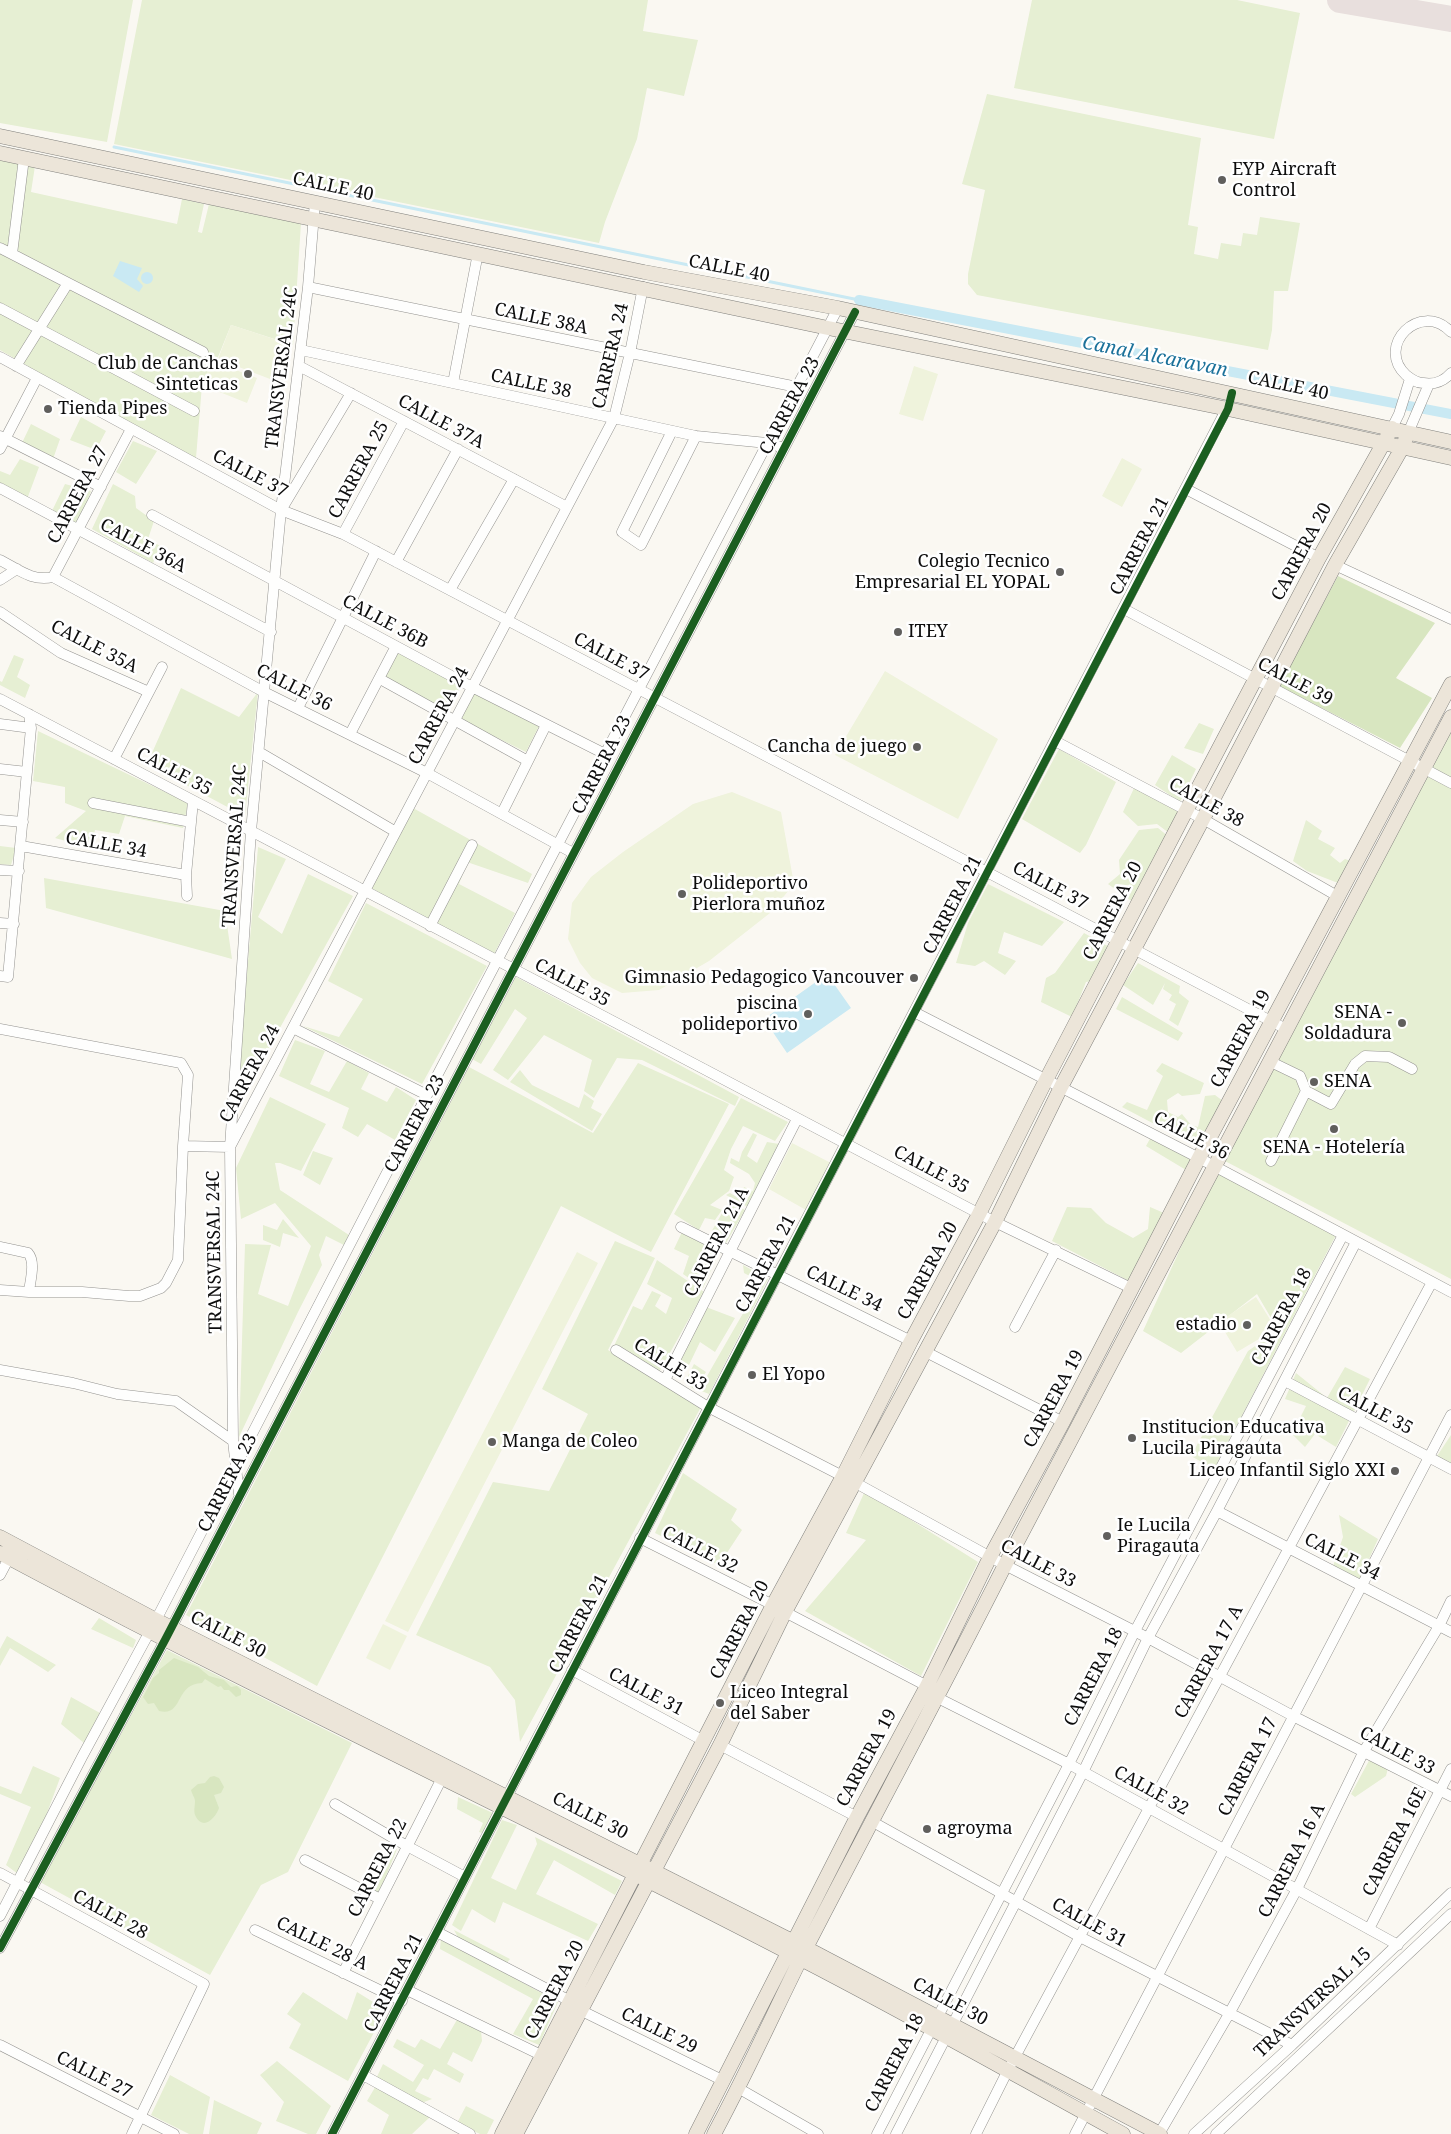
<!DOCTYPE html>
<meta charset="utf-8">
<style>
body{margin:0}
canvas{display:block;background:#faf8f2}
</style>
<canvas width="1451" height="2134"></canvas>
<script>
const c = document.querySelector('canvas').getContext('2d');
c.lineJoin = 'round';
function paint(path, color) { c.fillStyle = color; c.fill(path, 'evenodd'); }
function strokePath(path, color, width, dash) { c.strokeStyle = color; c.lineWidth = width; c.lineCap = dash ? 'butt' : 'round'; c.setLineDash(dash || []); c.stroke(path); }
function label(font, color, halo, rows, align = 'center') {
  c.font = font + ' "Noto Serif",serif'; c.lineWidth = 5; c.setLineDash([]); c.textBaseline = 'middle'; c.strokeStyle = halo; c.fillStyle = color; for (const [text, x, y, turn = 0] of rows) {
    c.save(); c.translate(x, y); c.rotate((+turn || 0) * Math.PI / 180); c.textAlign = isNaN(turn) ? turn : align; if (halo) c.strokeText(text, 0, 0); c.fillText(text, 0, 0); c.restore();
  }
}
paint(new Path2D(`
 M0 0H133L107 142 0 123Z
 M142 0H648L643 31 698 40 684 96 647 88 637 139 605 222 599 243 114 144Z
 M1032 0H1237L1300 13 1274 139 1014 88Z
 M987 94 1201 138 1188 225 1198 227 1194 254 1218 259 1221 243 1241 246 1243 233 1257 235 1260 217 1300 223 1288 291H1274L1272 330 1268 350 977 295 968 284V274L985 190 962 184Z
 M0 158 35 166 31 192 177 224 182 199 204 204 198 232 202 233 209 204 301 223 293 345 231 325 216 362 212 361 202 385 196 458 28 367V366L0 350Z
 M81 417 106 431 96 450 70 440Z
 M31 424 60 439 53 459 21 445Z
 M133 441 157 451 136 484 116 472Z
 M20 459 39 467 26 502 0 489V471L10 475Z
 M65 484 91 491 78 526 51 513Z
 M113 484 135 496 136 508 154 521 148 539 160 546 153 563 92 529Z
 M396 649 462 684 448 711 382 676Z
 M14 655 24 659 17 677 30 685 25 698 0 685V681L2 682Z
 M181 688 239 717 258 692 245 815 233 810 147 764Z
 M474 691 540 724 526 752 461 720Z
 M1199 723 1214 729 1203 754 1184 748Z
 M1451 727V1279L1223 1160Z
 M38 731 188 803 183 828 125 816 119 834 95 830 91 848 55 838 86 811 65 803V787L33 781Z
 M1059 749 1116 782 1086 845 1080 853 1022 819Z
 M1172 755 1196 769 1180 802 1155 785Z
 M1135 786 1180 813 1169 833 1157 824 1138 826 1123 812Z
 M413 808 532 874 528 883 467 862 459 884 515 913 494 954 371 888Z
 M1306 820 1322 831 1318 839 1335 848 1330 855 1340 863 1345 859 1351 861 1338 883 1307 871 1293 861Z
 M1158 828 1169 837 1137 905 1108 884 1120 874 1119 860 1139 830Z
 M0 846 16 848 11 865 0 864Z
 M258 847 286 859 258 917 282 934 308 874 353 896 235 1109Z
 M44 878 225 911 232 959 46 908Z
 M988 884 1064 922 1042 946 1004 932 998 953 1016 961 1005 975 984 961 975 966 956 963 968 923Z
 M366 903 487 966 422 1084 303 1026 339 1037 363 999 328 981Z
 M1084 933 1113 949 1099 980 1086 982 1072 1017 1041 1002 1046 978 1055 973Z
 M1138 963 1180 986 1179 993 1189 1001 1178 1026 1169 1020 1176 1004 1169 1000 1172 995 1163 989 1165 983 1153 1005 1123 985Z
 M516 977 739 1097 735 1106 642 1060 617 1058 594 1098 584 1091 592 1060 544 1035 508 1080 493 1070 527 1018 515 1009 481 1064 472 1059Z
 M1122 997 1183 1033 1178 1041 1116 1009Z
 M295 1040 325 1051 310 1084 329 1092 347 1061 369 1073 361 1089 387 1102 396 1087 416 1100 395 1140 367 1124 358 1137 342 1128 349 1108 279 1076Z
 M638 1063 729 1104 651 1252 561 1206 317 1686 186 1615 469 1067 593 1133Z
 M1162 1063 1204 1083 1200 1094 1182 1096 1178 1093 1167 1100 1168 1112 1178 1117 1182 1114 1191 1125 1198 1127 1205 1096 1215 1095 1223 1101 1202 1149 1122 1107 1127 1102 1147 1110 1163 1076 1156 1071Z
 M520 1070 532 1085 579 1108 584 1094 594 1101 591 1108 602 1114 592 1131 510 1082Z
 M270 1097 326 1124 301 1171 280 1163H275L280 1190 349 1235 344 1245 326 1236 319 1255 322 1265 298 1312 239 1437 245 1244 271 1245 258 1294 288 1306 311 1246 275 1203 241 1219 236 1168Z
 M741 1098 788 1122 775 1141 743 1126 731 1149 724 1170 734 1177 729 1191 710 1205 722 1210 715 1220 705 1218 699 1230 674 1214Z
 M753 1133 757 1135 747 1156 757 1163 767 1142 779 1144 748 1207 726 1195 730 1193 740 1199 744 1187 753 1191 755 1183 749 1174 730 1163 731 1158 739 1162 742 1152Z
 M1152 1135 1193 1159 1186 1170 1146 1146Z
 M313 1151 333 1158 320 1185 303 1175Z
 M1215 1172 1336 1235 1214 1469 1191 1456 1248 1351 1278 1330 1257 1294 1181 1353 1143 1331Z
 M729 1201 745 1210 726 1243 710 1234Z
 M1067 1207 1091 1208 1106 1223 1133 1238 1148 1229 1150 1207 1164 1213 1131 1282 1052 1241Z
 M283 1219 299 1238 283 1233 280 1247 263 1240V1225L277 1230Z
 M682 1232 719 1253 703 1288 683 1274 689 1256 674 1249Z
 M615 1241 655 1258 608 1350 701 1407 520 1742 515 1700 490 1667 416 1635 493 1482 549 1491 588 1414 542 1389Z
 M657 1260 704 1292 658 1374 613 1348 633 1306 642 1310 652 1291 661 1295 655 1306 666 1314 672 1298 647 1284Z
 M743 1265 768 1279 709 1394 699 1390 761 1282 744 1273Z
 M706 1307 735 1318 715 1352 700 1342 689 1365 680 1360Z
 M694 1364 706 1372 695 1390 685 1382Z
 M1345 1367 1370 1379 1336 1447 1315 1434 1305 1447 1292 1434 1306 1406 1285 1399 1296 1373 1327 1398Z
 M1451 1435V1468L1435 1459Z
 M683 1473 737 1509 731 1520 742 1530 719 1565 655 1533Z
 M865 1491 978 1562 921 1676 805 1611 866 1540 846 1533Z
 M1339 1515 1378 1539 1360 1579 1333 1566 1343 1537Z
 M99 1618 136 1640 133 1648 91 1629Z
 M7 1636 56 1665 48 1672 10 1648 0 1666V1649Z
 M167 1650 352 1743 288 1872 261 1885 210 1975 40 1882Z
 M71 1697 100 1713 84 1743 61 1724Z
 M1371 1757 1389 1764 1386 1776 1355 1797 1351 1794Z
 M33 1766 60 1778 44 1821 18 1874 6 1865 31 1807 0 1794V1786L21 1794Z
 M458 1797 495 1814 485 1834 479 1832 483 1823 457 1809Z
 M502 1820 517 1825 491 1878 516 1890 537 1844 535 1837 622 1881 615 1895 554 1860 536 1894 598 1924 588 1941 503 1902 495 1923 472 1909 461 1931 452 1925Z
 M392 1847 397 1849 378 1896 370 1892Z
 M454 1930 510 1959 505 1965 460 1941Z
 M441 1938 558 2002 539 2045 513 2034 533 1999 440 1949Z
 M303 1992 347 2020 357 1992 386 2010 348 2081 289 2048 301 2024 287 2014Z
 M458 2018 481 2031 482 2041 472 2062 453 2052 447 2064 464 2074 460 2083 434 2069 428 2080 423 2078 415 2091 432 2099 419 2104 375 2081 383 2064 413 2082 424 2065 393 2047 397 2039 415 2048 421 2039 440 2049Z
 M277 2061 331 2106 316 2134H308L276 2121 284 2102 260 2075Z
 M170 2075 210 2097 203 2134H189L151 2115Z
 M377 2084 430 2117 412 2134H381L389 2115 367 2101Z
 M214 2100 262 2123 257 2134H209Z
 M466 2106 494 2120 487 2134H480L457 2123Z`), '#e6efd3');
paint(new Path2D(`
 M1338 576 1435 623 1396 678 1432 698 1400 748 1279 686Z
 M174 1658 198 1667 209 1676 224 1680 231 1687 237 1686 241 1690V1695L236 1697 229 1690H224L221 1686 218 1687 205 1679 202 1683C174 1684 184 1717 159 1711L154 1703 148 1704 143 1697 153 1678 159 1673V1670Z
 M214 1776 219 1778 224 1787 221 1793 214 1795 219 1808C216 1817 204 1831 196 1817 193 1812 195 1807 195 1801 195 1798 192 1794 191 1790L198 1784 205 1783 210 1777Z`), '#d8e6c0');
paint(new Path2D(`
 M231 325 283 342 270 379 218 359Z
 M212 361 257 378 247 403 202 385Z
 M914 366 938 374 923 421 899 414Z
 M1122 458 1142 469 1122 507 1102 496Z
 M885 671 998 739 958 819 835 755Z
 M732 792 781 812 794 884 770 913 709 961 659 990 622 993 592 978 580 963 568 939 572 903 591 877 623 852 693 804Z
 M792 1143 831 1163 806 1210 769 1189Z
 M577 1252 598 1263 408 1632 385 1621Z
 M1256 1297 1276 1329 1237 1352 1219 1322Z
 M383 1624 407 1636 390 1670 366 1658Z`), '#eff3dc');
paint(new Path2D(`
 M120 261 142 268 137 279 143 286 139 292 113 276Z
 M141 278a6 6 0 1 1 12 0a6 6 0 1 1-12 0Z
 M827 974 851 1008 787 1053 764 1019Z`), '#c9e9f3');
strokePath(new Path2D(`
 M114 147 859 300`), '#c9e9f3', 3);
strokePath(new Path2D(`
 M859 300 1451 414`), '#c9e9f3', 10);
strokePath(new Path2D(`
 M1340 0 1451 19`), '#e8dfdd', 26);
const minor = new Path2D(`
 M0 248 12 254
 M68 283 203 352
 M308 287 797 387
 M0 308 194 411
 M1451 332C1420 300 1375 346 1406 375 1411 379 1416 383 1423 383 1434 385 1444 381 1451 373
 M301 350 696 436 767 443 784 448
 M0 357 281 510 343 534 1286 1029
 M16 366 68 283 12 254 24 158
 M299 366 567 507
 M453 383 478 253
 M1392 428 1399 414 1410 379
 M672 431 622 532 641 545 696 436
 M1408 433 1429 384
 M0 436 101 487
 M0 449 37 378
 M0 488 271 632
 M1186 489 1319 558
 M283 507 351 393
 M152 515 472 687 605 754
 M343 534 404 421
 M0 560C18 569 32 582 53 577L264 692 427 773 573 853
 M396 562 458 449
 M1335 565 1451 619
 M53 577 131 429
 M0 580 17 569
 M450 590 514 479
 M1124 609 1451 783
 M0 612 61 653 149 692
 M380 679 528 761
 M0 699 995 1222 1133 1289
 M298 708 376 551
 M0 724 31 728
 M350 734 396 646
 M1055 741 1203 819 1339 897
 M259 752 396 832
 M114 759 162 667
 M0 769 27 772
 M93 803 191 822
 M502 813 546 725
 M0 820 23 822
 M21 846 186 875
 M0 870 19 871
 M187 896 186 875 193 801
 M0 923 14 924
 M430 926 472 845
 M0 976 8 977 31 728 29 714
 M914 1012 1199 1158 1451 1292
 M293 1028 427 1095
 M0 1029 181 1063 188 1075 183 1146
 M1269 1061 1300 1076 1306 1091 1331 1104 1355 1064 1365 1056 1389 1057 1412 1069
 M1271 1161 1306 1091
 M681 1227 911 1341
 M0 1247 28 1253C36 1262 30 1281 29 1292
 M0 1290 29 1292H82L129 1296H140L161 1288 166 1283 178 1260 183 1146 230 1147 614 418 630 353 643 287
 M1015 1327 1056 1250
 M616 1350 708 1407 854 1482 1005 1565 1148 1638 1293 1716 1451 1796
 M926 1352 1063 1422
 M0 1370 73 1383 117 1394 176 1401 233 1441
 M665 1380 797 1119
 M1285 1381 1451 1469
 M239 1494 233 1441 230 1147 251 831 281 510 308 287 315 202
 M1217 1511 1451 1632
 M640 1538 773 1605
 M0 1575 9 1558
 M785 1612 927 1686
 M572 1670 704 1741
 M938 1698 1069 1764 1398 1945
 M720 1745 857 1817
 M335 1804 407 1846 465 1877
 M873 1822 1080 1937 1292 2045
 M305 1860 380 1899
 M0 1873 204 1984 132 2134
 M0 1916 82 1757 156 1620 427 1095 838 308
 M1369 1929 1451 1769
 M255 1930 402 2001
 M437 1932 570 2001
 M0 1948 165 1640 855 312
 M343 1973 442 1778
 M407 1990 543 2056
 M580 2010 724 2081
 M0 2045 174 2134
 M363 2075 470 2134
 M738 2088 818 2134
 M332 2134 1229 404
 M877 2134 1069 1764 1134 1633 1343 1235
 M896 2134 1083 1772 1148 1638 1217 1511 1356 1242
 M976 2134 1008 2070 1432 1282
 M1075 2134 1451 1415
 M1159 2134 1229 2014 1297 1889 1364 1751 1439 1626 1451 1601
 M1194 2134 1292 2045 1451 1893
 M1216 2134 1451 1914`);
const major = new Path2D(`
 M0 136 644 272 838 308 1451 442
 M0 153 828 328 1228 409 1451 458
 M0 1537 156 1620 806 1948 1160 2134
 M0 1553C263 1694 535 1820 799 1958 908 2014 1015 2075 1123 2134
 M502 2134 773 1605 843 1476 911 1341 979 1214 1046 1080 1186 811 1319 558 1392 428
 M516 2134 720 1745 785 1612 995 1222 1061 1087 1203 819 1335 565 1402 448 1408 433
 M696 2134 857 1817 927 1686 990 1557 1063 1422 1199 1158 1451 684
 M714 2134C747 2073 775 2010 806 1948 872 1820 940 1693 1005 1565L1451 717`);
strokePath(minor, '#949390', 11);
strokePath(major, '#81807d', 15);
strokePath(minor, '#fefefd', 10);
strokePath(major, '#ece5d9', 14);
strokePath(new Path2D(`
 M0 1948 165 1640 855 312
 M332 2134 1228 409 1232 393`), '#1b5e20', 8);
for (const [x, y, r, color] of [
 [1222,180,5,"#605f5d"],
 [248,374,5,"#605f5d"],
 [48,409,5,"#605f5d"],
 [1060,572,5,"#605f5d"],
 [898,632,5,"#605f5d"],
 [917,747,5,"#605f5d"],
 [682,894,5,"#605f5d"],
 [914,978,5,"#605f5d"],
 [808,1014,5,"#605f5d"],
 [1402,1023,5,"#605f5d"],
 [1314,1082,5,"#605f5d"],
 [1334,1129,5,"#605f5d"],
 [1247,1325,5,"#605f5d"],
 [752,1375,5,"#605f5d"],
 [1132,1438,5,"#605f5d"],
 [492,1442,5,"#605f5d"],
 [1395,1471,5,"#605f5d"],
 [1107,1536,5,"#605f5d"],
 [720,1703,5,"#605f5d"],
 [927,1829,5,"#605f5d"]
]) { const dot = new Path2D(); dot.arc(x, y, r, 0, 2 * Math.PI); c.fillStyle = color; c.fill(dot); strokePath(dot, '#fff', 2); }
label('18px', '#0d0d0d', '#fff', [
 ["EYP Aircraft",1232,170],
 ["Control",1232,191],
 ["Club de Canchas",238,364,"right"],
 ["Sinteticas",238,385,"right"],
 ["Tienda Pipes",58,409],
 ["Colegio Tecnico",1050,562,"right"],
 ["Empresarial EL YOPAL",1050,583,"right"],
 ["ITEY",908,632],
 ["Cancha de juego",907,747,"right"],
 ["Polideportivo",692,884],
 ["Pierlora muñoz",692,905],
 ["Gimnasio Pedagogico Vancouver",904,978,"right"],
 ["piscina",798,1004,"right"],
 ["polideportivo",798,1025,"right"],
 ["SENA -",1392,1013,"right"],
 ["Soldadura",1392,1034,"right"],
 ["SENA",1324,1082],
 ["SENA - Hotelería",1334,1148,"center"],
 ["estadio",1237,1325,"right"],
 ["El Yopo",762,1375],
 ["Institucion Educativa",1142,1428],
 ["Lucila Piragauta",1142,1449],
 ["Manga de Coleo",502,1442],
 ["Liceo Infantil Siglo XXI",1385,1471,"right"],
 ["Ie Lucila",1117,1526],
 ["Piragauta",1117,1547],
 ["Liceo Integral",730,1693],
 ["del Saber",730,1714],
 ["agroyma",937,1829]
], 'left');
label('18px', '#0d0d0d', '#fff', [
 ["CALLE 40",333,187,12],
 ["CALLE 40",729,269,11],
 ["CALLE 38A",541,319,12],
 ["CARRERA 24",611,356,-77],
 ["TRANSVERSAL 24C",282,368,-83],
 ["CALLE 38",531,384,12],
 ["CALLE 40",1288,386,12],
 ["CARRERA 23",790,406,-62],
 ["CALLE 37A",441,422,28],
 ["CARRERA 25",359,470,-62],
 ["CALLE 37",250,474,28],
 ["CARRERA 27",78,495,-62],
 ["CALLE 36A",143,546,28],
 ["CARRERA 21",1140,546,-63],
 ["CARRERA 20",1302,552,-62],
 ["CALLE 36B",385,622,28],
 ["CALLE 35A",94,647,27],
 ["CALLE 37",611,657,28],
 ["CALLE 39",1295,682,28],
 ["CALLE 36",294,688,27],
 ["CARRERA 24",439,716,-62],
 ["CARRERA 23",602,765,-63],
 ["CALLE 35",174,772,28],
 ["CALLE 38",1206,803,29],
 ["CALLE 34",106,845,10],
 ["TRANSVERSAL 24C",235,846,-86],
 ["CALLE 37",1050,886,28],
 ["CARRERA 21",953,905,-63],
 ["CARRERA 20",1113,911,-63],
 ["CALLE 35",572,983,28],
 ["CARRERA 19",1241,1039,-62],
 ["CARRERA 24",250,1074,-62],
 ["CARRERA 23",415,1124,-62],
 ["CALLE 36",1191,1136,28],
 ["CALLE 35",931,1170,28],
 ["CARRERA 21A",717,1242,-63],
 ["TRANSVERSAL 24C",215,1252,-91],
 ["CARRERA 21",766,1264,-62],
 ["CARRERA 20",928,1271,-62],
 ["CALLE 34",844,1289,26],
 ["CARRERA 18",1282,1317,-62],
 ["CALLE 33",670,1365,32],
 ["CARRERA 19",1054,1399,-62],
 ["CALLE 35",1375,1411,28],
 ["CARRERA 23",228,1483,-63],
 ["CALLE 32",700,1550,27],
 ["CALLE 34",1342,1557,27],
 ["CALLE 33",1038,1564,28],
 ["CARRERA 21",579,1624,-63],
 ["CARRERA 20",740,1630,-63],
 ["CALLE 30",228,1635,27],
 ["CARRERA 17 A",1209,1662,-62],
 ["CARRERA 18",1094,1677,-63],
 ["CALLE 31",646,1692,28],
 ["CALLE 33",1397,1751,28],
 ["CARRERA 19",867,1758,-62],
 ["CARRERA 17",1248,1767,-63],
 ["CALLE 32",1151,1791,29],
 ["CALLE 30",590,1816,27],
 ["CARRERA 16E",1395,1842,-63],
 ["CARRERA 16 A",1292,1861,-63],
 ["CARRERA 22",378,1868,-63],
 ["CALLE 28",110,1915,29],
 ["CALLE 31",1089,1923,29],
 ["CALLE 28 A",322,1944,26],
 ["CARRERA 21",394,1983,-63],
 ["CARRERA 20",555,1990,-63],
 ["CALLE 30",950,2002,28],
 ["TRANSVERSAL 15",1313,2003,-43],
 ["CALLE 29",659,2031,26],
 ["CARRERA 18",895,2063,-63],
 ["CALLE 27",94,2075,27]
]);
label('italic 19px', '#1b719a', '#fff', [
 ["Canal Alcaravan",1155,357,11]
]);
</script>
